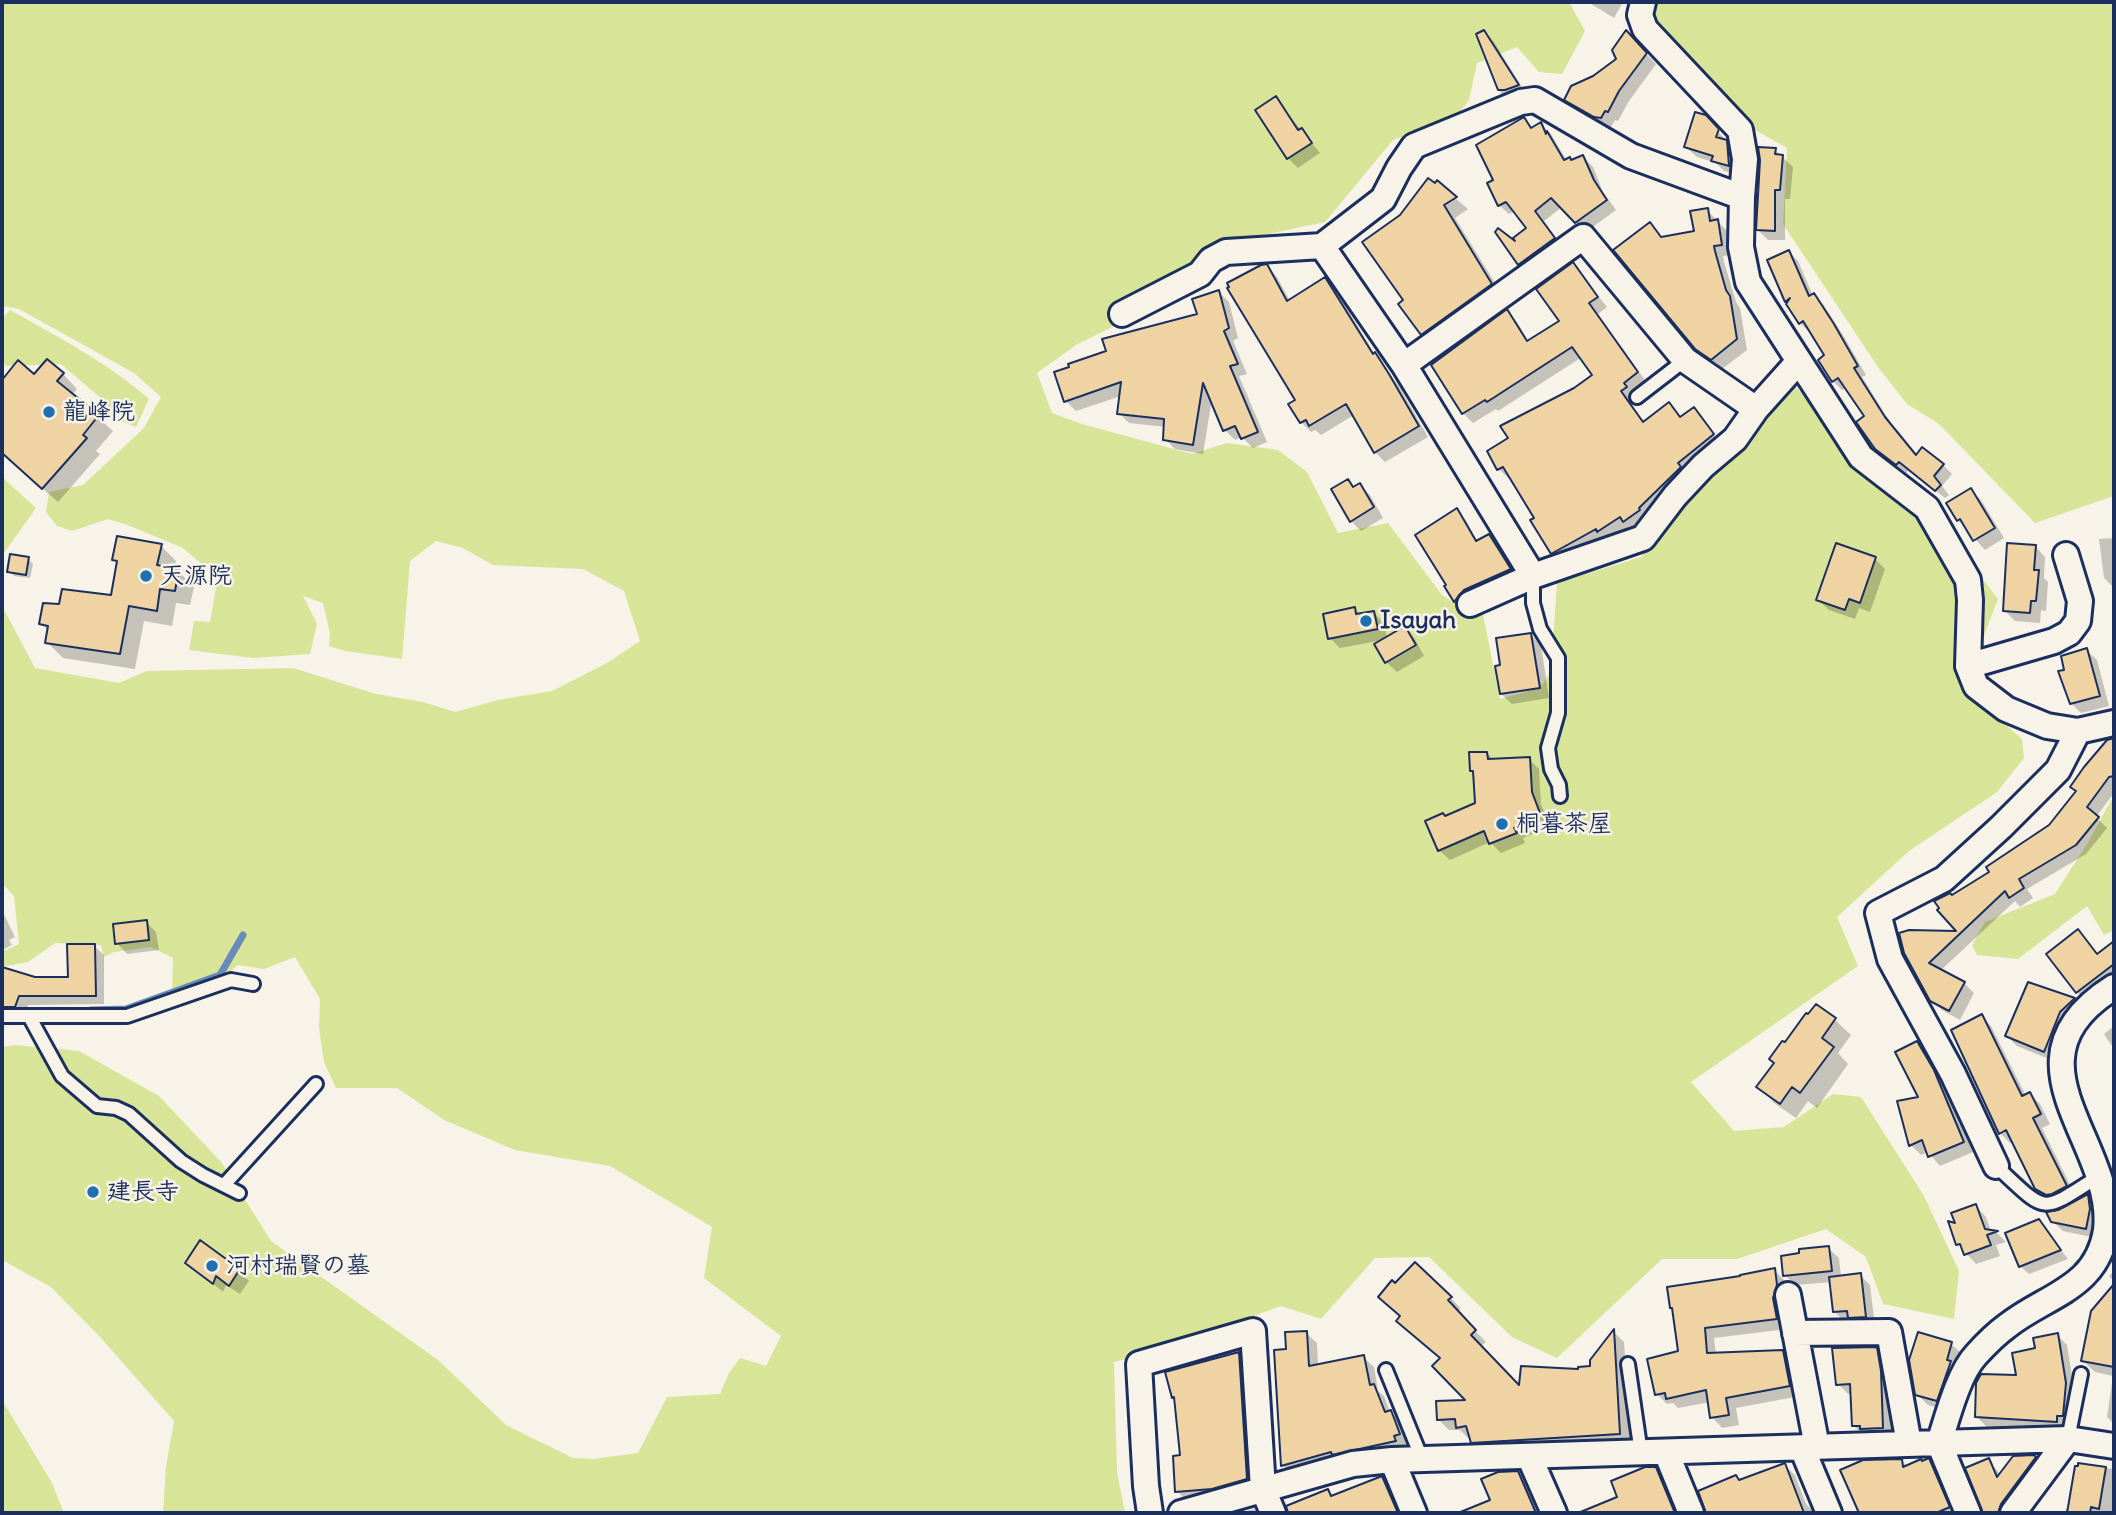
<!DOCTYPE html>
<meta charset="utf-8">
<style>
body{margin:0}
#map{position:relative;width:2116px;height:1515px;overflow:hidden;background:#f7f3e8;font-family:Delius,sans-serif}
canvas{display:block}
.frame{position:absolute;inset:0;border:4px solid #1b2f5e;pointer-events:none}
</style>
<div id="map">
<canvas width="2116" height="1515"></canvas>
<div class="frame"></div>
</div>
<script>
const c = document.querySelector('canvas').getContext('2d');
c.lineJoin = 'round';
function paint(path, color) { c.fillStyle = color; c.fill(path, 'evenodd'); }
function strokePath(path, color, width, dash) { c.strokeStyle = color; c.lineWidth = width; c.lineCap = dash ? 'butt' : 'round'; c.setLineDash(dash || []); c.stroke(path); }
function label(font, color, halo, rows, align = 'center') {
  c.font = font + ' Delius,"Klee One",sans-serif'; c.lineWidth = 5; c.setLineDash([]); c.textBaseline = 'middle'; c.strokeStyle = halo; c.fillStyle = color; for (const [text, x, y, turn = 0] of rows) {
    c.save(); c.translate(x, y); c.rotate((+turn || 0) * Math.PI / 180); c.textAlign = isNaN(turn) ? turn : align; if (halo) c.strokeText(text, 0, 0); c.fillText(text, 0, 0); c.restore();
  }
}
paint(new Path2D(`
 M2 2H1569L1585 31 1562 74 1539 72 1517 47 1477 63 1469 100 1456 117 1393 140 1325 222 1263 235 1200 274 1168 299 1076 345 1037 373 1052 413 1082 424 1192 454 1227 443 1278 450 1307 472 1338 533 1388 523 1442 595 1471 613 1482 610 1500 699 1540 688 1551 671 1557 583 1641 557 1709 472 1794 385 1861 457 1927 508 1998 599 1964 688 2022 739 2024 758 1997 792 1909 851 1837 917 1858 966 1691 1082 1734 1131 1784 1127 1833 1094 1861 1097 1924 1196 1959 1271 1954 1319 1883 1304 1866 1257 1826 1229 1737 1259H1662L1557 1358 1512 1337 1429 1257 1375 1258 1321 1319 1281 1306 1158 1351 1114 1362 1117 1472 1125 1513H163L166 1467 174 1421 100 1337 51 1287 2 1260V1047L15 1045 79 1051 159 1096 222 1163 271 1241 438 1360 506 1425 573 1458 593 1459 638 1453 667 1397 720 1394 729 1373 740 1358 766 1366 781 1336 704 1278 712 1227 610 1166 515 1150 444 1120 397 1088H336L324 1062 319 1028 320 999 295 957 264 969 238 965 230 971 172 995 173 958 151 947 114 952 104 957 101 945 55 943 28 962 2 967V952L19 944 14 896 2 883V606L35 668 119 683 147 671 293 668 376 694 423 702 455 712 498 700 552 691 607 663 640 641 624 591 583 569 493 565 463 548 436 541 410 561 402 659 345 651 329 646 330 634 323 603 303 596 317 624 310 654 253 658 189 650 194 621 210 622 218 576 231 577 204 566 183 548 125 524 108 519 72 531 57 526 46 512 49 492 83 485 144 428 161 397 134 373 19 309 2 306Z
 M1651 2H2114V496L2035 523 1939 424 1907 404 1878 367 1783 224 1787 148 1746 125 1677 55 1651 16Z
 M10 310C58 337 108 363 149 399L136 427 116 419 103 400 61 364 6 366 2 361V319Z
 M2 477 36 508 4 553 2 551Z
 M2114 795V930L2104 935 2087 906 2018 959 1977 955 1972 945 1985 922 2055 894 2087 844Z
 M2 1400 52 1483 64 1513H2Z`), '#d8e497');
paint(new Path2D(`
 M1588 2H1623L1614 18Z
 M1484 32 1494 42 1527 95 1510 102 1500 92 1478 35Z
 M1626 33 1656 64 1629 101 1618 121 1615 120 1611 127 1576 109 1566 99 1571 89 1618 59Z
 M1275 98 1320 153 1298 168 1288 158Z
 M1705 117 1736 152 1739 175 1724 171 1716 163 1697 157 1686 147Z
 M1524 120 1533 129 1541 124 1551 134 1567 161 1572 162 1583 157 1593 167 1603 192 1616 210 1586 232 1562 207 1544 221 1564 249 1529 273 1497 232 1520 247 1528 229 1515 211 1509 214 1499 205 1496 181Z
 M1775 150 1793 167 1790 199H1785V240H1768L1758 230Z
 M1437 183 1468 209 1455 218 1503 296 1434 346 1422 334 1405 300 1401 216Z
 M1707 210 1728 232 1731 255 1723 256 1724 262 1736 302 1740 308 1747 350 1722 369 1696 348 1650 225 1663 239 1696 233Z
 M1789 252 1798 261 1813 296 1823 304 1843 335 1866 375 1862 377 1894 428 1917 456 1943 465 1952 474 1942 486 1949 495 1945 498 1909 470 1906 473 1876 448 1866 416 1847 387 1842 390 1833 381 1827 356 1811 331 1809 332 1800 323 1786 301Z
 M1573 265 1607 307 1598 314 1647 383 1630 402 1645 423 1669 405 1682 418 1693 409 1723 445 1635 531 1630 526 1609 541 1563 563 1552 553 1537 519 1511 478 1509 479 1499 469 1574 390 1594 375 1582 357 1498 411 1496 409 1473 423 1463 413 1507 312 1517 322 1529 342 1561 322Z
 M1267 266 1277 277 1290 301 1325 279 1335 289 1376 356 1399 386 1428 437 1385 462 1375 452 1354 415 1321 435 1315 430 1311 432 1301 422Z
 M1219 292 1229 302 1238 338 1233 341 1247 374 1239 376 1267 442 1253 448 1242 437 1235 440 1225 430 1212 399 1203 454 1175 449 1165 439 1166 427 1129 423 1119 413 1121 396 1076 411 1066 401 1199 315Z
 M19 362 34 376 63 374 77 389 72 395 113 431 96 451 100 454 58 502 2 453V426L6 419 2 415V382Z
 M1348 482 1355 488 1360 485 1370 495 1383 518 1361 531 1351 521Z
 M1971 490 1981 500 2004 538 1985 550 1958 520Z
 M1456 511 1466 520 1478 542 1488 536 1498 546 1519 579 1465 610 1446 587Z
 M2114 538V588L2104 578 2099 539Z
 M161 546 176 561 174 570 178 571 194 587 190 605 176 603 172 626 144 621 135 669 63 658 47 642 49 632 41 623 61 606 113 597 119 564 114 560Z
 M2035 546 2045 557 2044 578 2048 582 2046 611 2041 610 2040 623 2015 621 2004 610Z
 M28 559 33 564 30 578 14 576 9 571Z
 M1875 559 1885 569 1870 612 1859 608 1855 619 1829 610 1818 600Z
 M1355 609 1361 615 1374 613 1384 623 1387 639 1405 628 1415 639 1424 656 1397 672 1386 662 1383 640 1340 648 1330 638Z
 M1531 635 1541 645 1549 698 1512 704 1501 694 1502 667Z
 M2086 650 2097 660 2109 706 2081 713 2071 703 2067 671Z
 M2114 740V793L2096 817 2107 828 2086 854 2027 889 2033 898 2020 907 2015 901 1940 971 1964 983 1974 993 1960 1020 1942 1010 1931 1000 1906 953 1960 932 1952 897 1991 872 2050 826 2078 792 2108 741Z
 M1487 753 1494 760 1529 759 1539 769 1541 804 1549 823 1541 827 1542 830 1523 838 1525 843 1501 853 1490 842 1450 860 1439 850 1445 818 1476 804 1475 774 1472 771Z
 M2 910 15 937 9 940 12 945 2 950Z
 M146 922 156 932 159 950 127 954 117 943Z
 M2078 931 2098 955 2114 944V982L2087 1002 2077 992Z
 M94 946 104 955V1004L28 1005 24 1016 2 1015V968L34 979H70Z
 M2033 984 2074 1000 2084 1010 2054 1061 2017 1046 2007 1036Z
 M1816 1006 1835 1020 1851 1035 1838 1053 1848 1064 1817 1108 1808 1101 1796 1118 1774 1103 1759 1087 1775 1063 1785 1045Z
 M1981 1016 1991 1026 2026 1096 2030 1094 2040 1104 2050 1124 2042 1128 2076 1197 2047 1199 2036 1188 2014 1142 2010 1143 2000 1133Z
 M2114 1026V1049L2104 1034Z
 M1916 1043 1926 1053 1944 1082 1973 1152 1940 1166 1928 1152 1921 1155 1911 1145 1920 1098Z
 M2087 1196 2097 1206 2096 1238 2063 1231 2052 1221 2058 1212Z
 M1976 1206 1986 1217 1991 1232 1997 1233 2006 1242 1996 1245 2000 1256 1976 1264 1958 1244Z
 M2038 1221 2068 1259 2029 1274 2020 1266Z
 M1828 1248 1839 1258 1841 1277 1860 1275 1870 1285 1875 1327 1845 1322 1835 1312 1832 1282 1795 1285 1785 1275Z
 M187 1262 238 1270 249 1281 240 1294 226 1285 223 1292Z
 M1774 1270 1784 1280 1787 1296V1329L1714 1338 1716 1355 1783 1352 1793 1362 1800 1396 1736 1408 1739 1425 1722 1428 1712 1417 1710 1402 1678 1408 1673 1403 1667 1404 1657 1394 1680 1352 1675 1311Z
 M2114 1271V1282L2109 1276Z
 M2114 1287V1424L2107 1417 2113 1376 2095 1372 2083 1361 2093 1312Z
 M1451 1298 1461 1309 1457 1312 1486 1342 1480 1347 1521 1389 1592 1368 1614 1332 1624 1342 1631 1444 1484 1453 1471 1438H1468L1460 1430H1449L1438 1419 1469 1402 1441 1359 1409 1332Z
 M1306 1333 1317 1343 1318 1366 1363 1357 1374 1367 1378 1391 1384 1396 1390 1412 1401 1422 1409 1444 1404 1446 1405 1451 1293 1476 1283 1465 1276 1351H1288Z
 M2057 1335 2067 1345 2075 1394 2066 1432 1987 1427 1976 1416 2018 1377 2037 1350Z
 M1951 1344 1962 1354 1947 1411 1928 1405 1917 1394Z
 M1876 1349 1886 1359 1890 1382 1893 1438 1864 1436 1853 1425 1852 1394H1848L1838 1384Z
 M1239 1354 1249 1364 1257 1488 1187 1501 1177 1491 1182 1457 1176 1400 1173 1397Z
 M2033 1457 2045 1468 2012 1513H1983L1988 1460 2001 1475Z
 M1929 1460 1939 1470 1957 1513H1861L1842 1471 1902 1461 1907 1466Z
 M1784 1465 1795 1475 1806 1504 1815 1513H1713L1706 1507 1736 1477 1740 1481Z
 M2080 1465 2114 1469V1513H2066V1509H2070Z
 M1655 1468 1666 1479 1680 1513H1586L1619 1498Z
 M1518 1473 1530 1484 1543 1513H1461L1492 1501Z
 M1382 1478 1392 1488 1403 1513H1300L1296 1504 1327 1491 1334 1497Z
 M1254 1509 1258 1513H1240Z`), '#0003');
strokePath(new Path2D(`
 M91 1010 126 1009 220 975 243 935`), '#688bb9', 7);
const building = new Path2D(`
 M1484 30 1519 85 1505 90H1498L1476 34Z
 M1626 30 1647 53 1619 91 1608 112 1605 111 1601 118 1594 117 1564 100 1571 86 1593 76 1616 59 1612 50Z
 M1276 96 1298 130 1302 128 1312 143 1287 159 1255 110Z
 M1695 112 1706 115 1719 129 1716 137 1727 140 1729 166 1711 161 1713 156 1684 147Z
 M1524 117 1531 128 1541 122 1546 134 1547 131 1564 160 1570 157 1571 160 1583 155 1594 180 1607 200 1575 223 1551 198 1535 211 1555 238 1518 265 1495 232 1498 228 1515 241 1513 238 1526 228 1506 202 1498 206 1487 183 1493 180 1476 145Z
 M1758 147 1776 148 1775 154 1783 155 1780 190H1775V231L1756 230 1760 160Z
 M1428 178 1435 183 1437 180 1457 197 1444 205 1492 284 1421 335 1398 304 1403 300 1362 242 1400 215Z
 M1708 208 1710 221 1718 219 1722 245 1714 246 1715 251 1726 290 1730 296 1737 339 1711 360 1695 349 1613 250 1650 222 1661 237 1694 231 1690 211Z
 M1789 250 1809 296 1814 293 1834 324 1858 366 1854 368 1885 417 1916 455 1922 447 1944 464 1934 476 1941 485 1935 491 1899 462 1896 465 1875 449 1856 422 1864 416 1838 378 1832 382 1818 360 1824 355 1803 321 1799 324 1786 304 1790 298 1785 302 1767 260Z
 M1573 262 1598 297 1589 303 1638 372 1624 383 1627 387 1621 391 1643 422 1669 402 1680 417 1694 407 1714 434 1678 463 1681 467 1639 508 1640 510 1623 522 1620 517 1597 532 1596 529 1551 554 1530 520 1534 518 1503 467 1497 470 1487 451 1508 438 1500 426 1574 388 1592 375 1572 347 1487 402 1485 400 1462 414 1431 365 1507 309 1527 341 1559 321 1536 289Z
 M1267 264 1287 301 1325 277 1373 354 1375 352 1389 374 1419 426 1374 453 1346 404 1309 426 1306 420 1300 423 1288 404 1295 400 1227 288 1229 287 1227 283 1261 265Z
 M1219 290 1229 328 1224 331 1238 364 1230 366 1258 432 1241 439 1235 426 1223 431 1203 383 1193 445 1163 440 1164 419 1117 414 1121 382 1064 402 1054 372 1069 367 1068 364 1106 351 1102 339 1197 314 1192 299Z
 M47 359 64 373 57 381 99 415 83 435 87 438 42 489 2 453V380L18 360 34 374Z
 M1348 479 1353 487 1360 483 1374 507 1350 522 1331 489Z
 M1971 488 1995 528 1973 541 1960 519 1957 521 1946 503Z
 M1457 508 1476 541 1489 534 1511 569 1464 590 1454 602 1444 586 1446 585 1415 535Z
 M117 536 162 544 157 565 179 569 175 591 160 589 157 611 129 606 120 654 45 643 48 626 39 624 43 603 59 604 62 589 111 595 117 561 112 560Z
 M1836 543 1876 557 1860 603 1849 599 1845 610 1816 600Z
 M2007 543 2036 545 2034 570H2039L2036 601H2031L2030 613 2003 611Z
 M10 554 29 557 26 575 7 572Z
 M1355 607 1356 614 1374 611 1378 629 1328 639 1323 614Z
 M1405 626 1416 645 1385 663 1374 644Z
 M1531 633 1540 688 1500 694 1495 666 1500 665 1496 638Z
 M2087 648 2100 696 2070 704 2058 671 2064 670 2061 656Z
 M2114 738V776L2109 777 2087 807 2099 817 2076 845 2019 879 2024 888 2009 898 2005 891 1929 963 1965 982 1949 1011 1930 1001 1904 953 1899 933 1909 930 1956 931 1937 910 1939 908 1934 901 1950 893 1952 895 1989 872 1986 867 2049 825 2076 791 2070 787 2084 767 2107 740Z
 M1469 752H1487L1488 759 1530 757 1532 792 1540 813 1531 817 1533 820 1514 828 1517 833 1489 844 1484 831 1438 851 1425 821 1443 813 1445 816 1475 803 1473 771H1470Z
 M147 920 149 940 115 944 113 924Z
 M2078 929 2097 954 2114 941V964L2076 993 2046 954Z
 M67 944H95L96 996H19L15 1007H2V967L35 977H68Z
 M2028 982 2075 998 2060 1012 2044 1052 2005 1036Z
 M1816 1004 1836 1018 1822 1038 1834 1047 1800 1093 1792 1087 1780 1104 1756 1087 1774 1063 1769 1059 1782 1041 1785 1042 1806 1013 1808 1014Z
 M1982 1014 2022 1096 2030 1092 2041 1114 2033 1118 2067 1186 2052 1194 2046 1195 2035 1189 2006 1130 1999 1134 1951 1030Z
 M1917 1041 1934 1070 1964 1142 1928 1157 1922 1140 1909 1146 1897 1101 1918 1097 1895 1052Z
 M2088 1194 2090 1209 2086 1229 2051 1222 2046 1212 2058 1210Z
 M1976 1204 1985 1229 1998 1231 1987 1235 1991 1245 1964 1255 1960 1244 1956 1245 1948 1221 1955 1223 1951 1213Z
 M2039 1219 2061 1250 2019 1267 2005 1233Z
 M200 1240 240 1269 229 1286 216 1276 213 1284 185 1263Z
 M1829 1246 1832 1271 1783 1276 1781 1256 1799 1253V1249Z
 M1415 1262 1452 1297 1448 1300 1476 1330 1471 1335 1519 1385 1521 1366 1578 1369V1367L1590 1366V1360L1614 1329 1620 1434 1471 1443 1466 1426 1456 1428 1455 1419 1437 1420 1436 1401 1465 1400 1432 1366 1440 1358 1396 1321 1400 1316 1378 1297 1392 1280 1395 1283Z
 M1775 1268 1777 1285 1773 1298 1777 1319 1705 1328 1707 1353 1783 1350 1790 1386 1726 1398 1729 1415 1710 1418 1706 1390 1666 1399 1665 1393 1655 1395 1647 1359 1678 1351 1672 1308H1670L1667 1287 1740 1276V1275Z
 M1861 1273 1866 1317 1848 1318 1847 1311 1833 1312 1829 1277Z
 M2114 1284V1367L2081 1361 2091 1311Z
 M1307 1331 1309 1366 1364 1355 1370 1385 1374 1384 1385 1412 1391 1410 1400 1434 1394 1436 1396 1441 1332 1455 1331 1452 1281 1466 1274 1350 1286 1349 1285 1332Z
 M1918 1332 1952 1342 1947 1360 1951 1361 1937 1401 1915 1395 1909 1360Z
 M2058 1333 2066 1383 2063 1416H2057V1422L1975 1417 1976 1383 1981 1374 2016 1375 2012 1353 2035 1348 2033 1338Z
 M1877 1347 1881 1371 1883 1428 1860 1429V1426H1852L1850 1384 1836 1385 1832 1348Z
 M1239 1352 1247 1479 1212 1489 1175 1492 1173 1456 1180 1455 1174 1397 1172 1398 1165 1372Z
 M2034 1455 2036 1457 2001 1504 1998 1513H1983L1965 1468 1989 1458 1997 1477 2013 1456Z
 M1929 1458 1950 1507 1936 1513H1859L1840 1470 1863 1460 1902 1459 1903 1467 1921 1459 1922 1461Z
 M1785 1463 1804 1513H1706L1698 1491 1736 1475 1739 1480Z
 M2078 1463 2106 1467 2099 1509 2091 1507 2090 1513H2067L2075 1466H2078Z
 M1645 1467H1656L1675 1513H1578L1617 1497 1611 1481Z
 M1518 1471 1536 1513H1458L1490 1500 1481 1479 1498 1472Z
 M1382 1476 1398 1513H1288L1286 1506 1328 1489 1331 1496Z`);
paint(building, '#efd3a3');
strokePath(building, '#1b2f5e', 2);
const service = new Path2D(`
 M1637 397 1685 360
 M1533 576V603L1540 629 1558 658V713L1548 748 1551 769 1559 785 1560 796
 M2 1016H127L231 980 253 984
 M29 1016 62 1076 97 1106 116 1108 129 1114 181 1161 203 1175 239 1193
 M1996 1166C2049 1215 2039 1214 2099 1176
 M224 1185 316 1084
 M1628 1364 1641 1453
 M1386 1370 1422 1459
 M2068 1439 2081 1374`);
const minor = new Path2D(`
 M1643 2 1640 15 1645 29 1740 130 1745 159 1742 197 1741 247 1748 282 1861 457 1927 508 1968 580 1970 600 1968 666 1976 686 2006 709 2047 726 2078 731 2114 723
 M1122 314 1200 274 1211 260 1226 252 1322 246
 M1404 365 1583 237 1685 360 1756 409
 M1533 576 1404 365 1322 246 1383 199 1399 168 1414 146 1521 102 1535 100 1631 156 1742 197
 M1470 604 1533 576 1643 538 1675 496 1703 466 1735 439 1756 409 1799 361
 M1968 666 2054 641 2069 633 2078 621 2080 601 2066 555
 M1996 1166 1953 1074 1890 959 1878 913 1944 879 2001 827 2058 770 2078 731
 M1788 1295 1817 1447
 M1795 1333 1889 1332 1909 1444
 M1802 1448 1829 1513
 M1666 1452 1691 1513
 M1529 1456 1554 1513
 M1392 1460 1414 1513
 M1150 1513 1146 1486 1139 1364 1253 1331 1263 1489 1273 1513
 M1181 1513 1353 1464 1392 1460 2068 1439 2114 1446
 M1968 1513 1939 1443C1947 1419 1958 1374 1976 1355 1985 1345 1996 1334 2007 1326 2046 1295 2097 1289 2106 1230 2116 1142 1996 1061 2114 987
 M2013 1513 2068 1439`);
strokePath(service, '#1b2f5e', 18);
strokePath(minor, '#1b2f5e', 30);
strokePath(service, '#f7f3e8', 12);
strokePath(minor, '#f7f3e8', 24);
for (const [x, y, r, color] of [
 [49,412,7,"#1f6fb2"],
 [146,576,7,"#1f6fb2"],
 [1366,621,7,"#1f6fb2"],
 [1502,824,7,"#1f6fb2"],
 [93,1192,7,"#1f6fb2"],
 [212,1266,7,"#1f6fb2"]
]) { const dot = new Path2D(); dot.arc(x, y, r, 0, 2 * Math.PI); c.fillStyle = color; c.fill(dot); strokePath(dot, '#f7f3e8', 2.5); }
label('bold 24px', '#1b2f5e', '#f7f3e8', [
 ["龍峰院",63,412],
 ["天源院",160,576],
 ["Isayah",1380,621],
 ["桐暮茶屋",1516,824],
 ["建長寺",107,1192],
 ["河村瑞賢の墓",226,1266]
], 'left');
</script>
